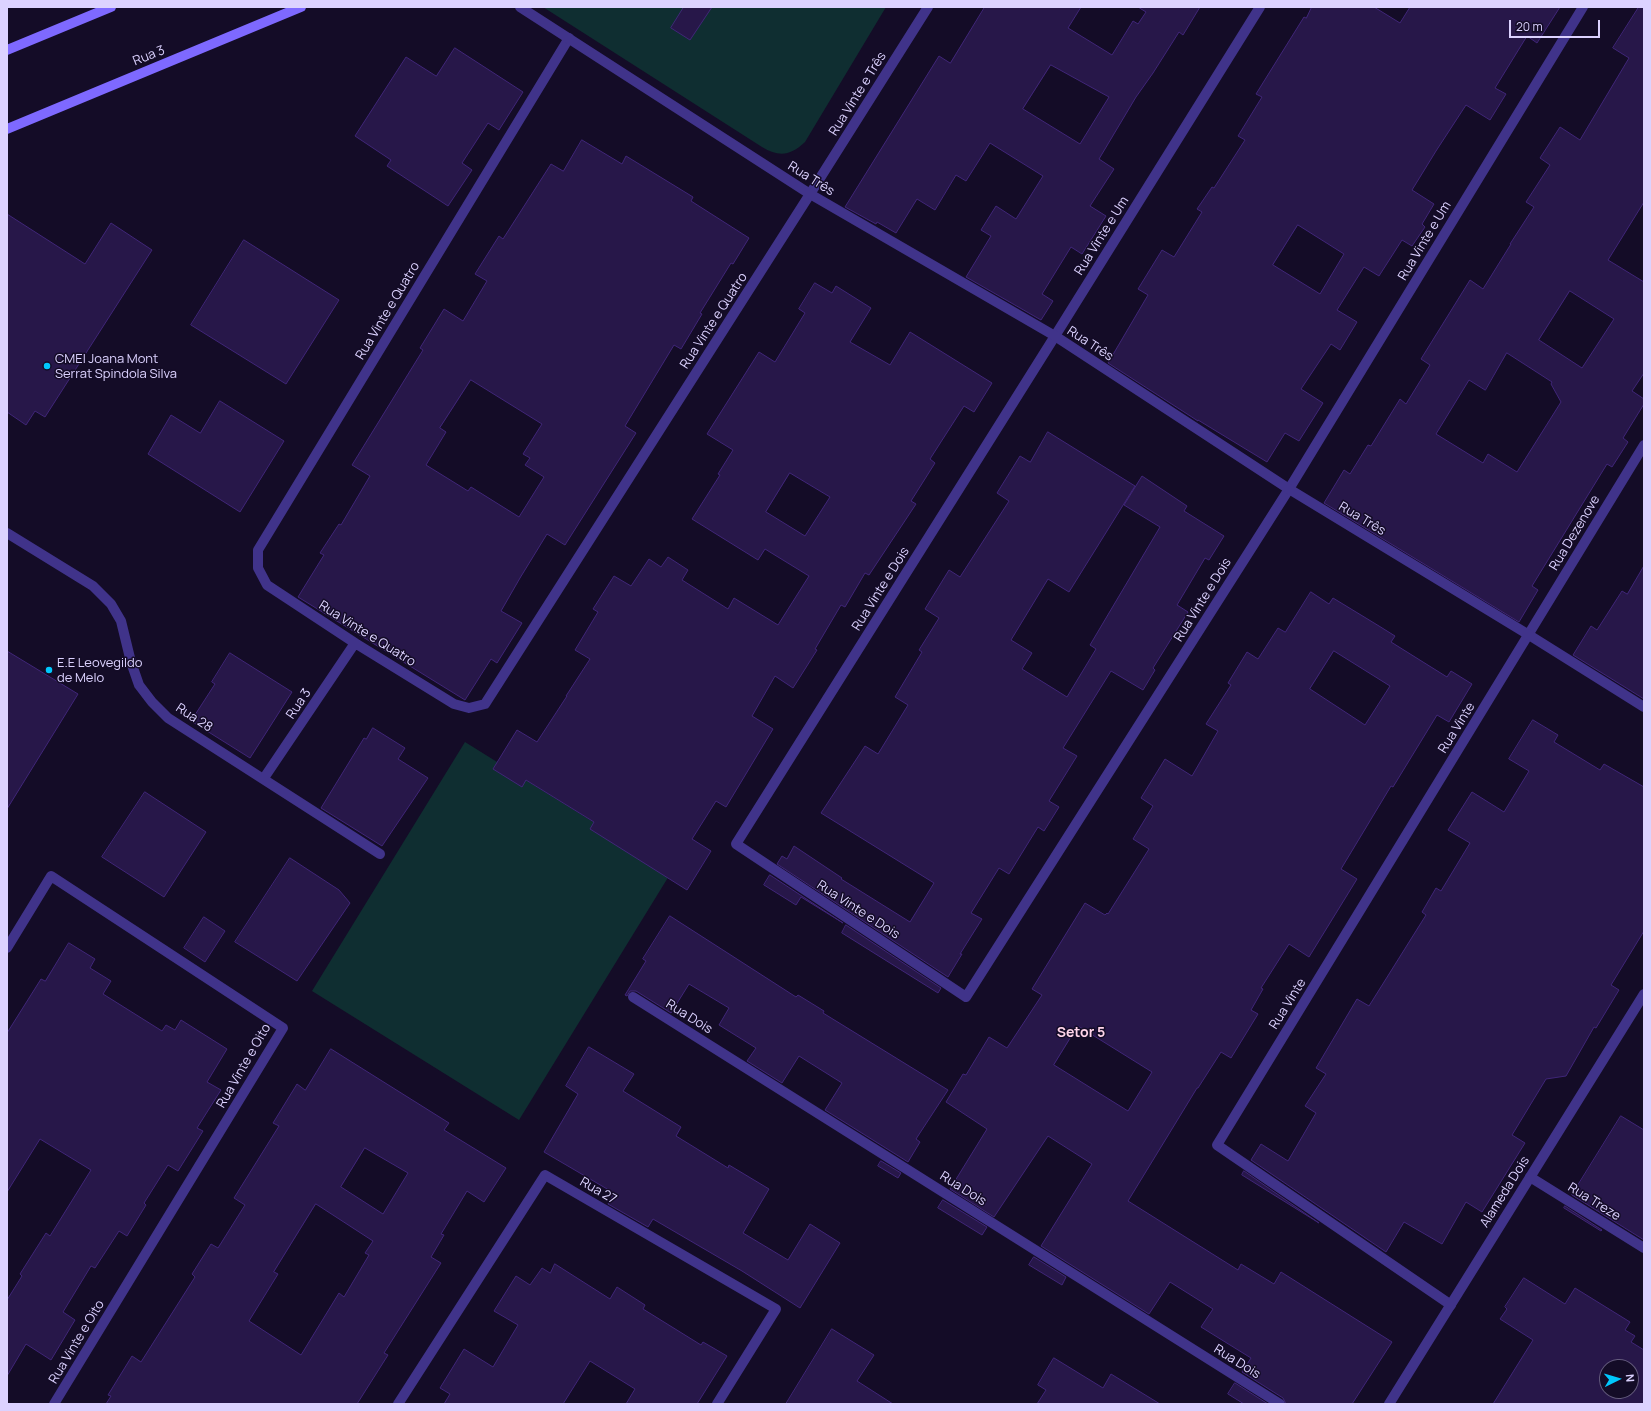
<!DOCTYPE html>
<meta charset="utf-8">
<style>
body{margin:0}
#map{position:relative;width:1651px;height:1411px;overflow:hidden;background:#140c27;font-family:Manrope,sans-serif}
canvas{display:block}
.frame{position:absolute;inset:0;border:8px solid #dcd2ff;pointer-events:none}
.north{position:absolute;left:1599px;top:1359px;width:40px;height:40px;box-sizing:border-box;background:#140c27;border:1px solid #645b7d;border-radius:50%;rotate:85deg;font-size:11px;font-weight:700;line-height:16px;text-align:center;color:#dcd2ff}
.north::after{content:'';display:block;margin:auto;width:14px;height:18px;background:#00c7fd;clip-path:polygon(50% 0,100% 100%,50% 72%,0 100%)}
.scale{position:absolute;left:1509px;top:20px;width:91px;height:18px;box-sizing:border-box;border:2px solid #dcd2ff;border-top:0;padding-left:5px;font-size:12px;line-height:14px;white-space:nowrap;color:#dcd2ff;-webkit-text-stroke:3px #140c27;paint-order:stroke}
</style>
<div id="map">
<canvas width="1651" height="1411"></canvas>
<div class="frame"></div>
<div class="north">N</div>
<div class="scale">20 m</div>
</div>
<script>
const c = document.querySelector('canvas').getContext('2d');
c.lineJoin = 'round';
function paint(path, color) { c.fillStyle = color; c.fill(path, 'evenodd'); }
function strokePath(path, color, width, dash) { c.strokeStyle = color; c.lineWidth = width; c.lineCap = dash ? 'butt' : 'round'; c.setLineDash(dash || []); c.stroke(path); }
function label(font, color, halo, rows, align = 'center') {
  c.font = font + ' Manrope,sans-serif'; c.lineWidth = 3; c.setLineDash([]); c.textBaseline = 'middle'; c.strokeStyle = halo; c.fillStyle = color; for (const [text, x, y, turn = 0] of rows) {
    c.save(); c.translate(x, y); c.rotate((+turn || 0) * Math.PI / 180); c.textAlign = isNaN(turn) ? turn : align; if (halo) c.strokeText(text, 0, 0); c.fillText(text, 0, 0); c.restore();
  }
}
paint(new Path2D(`
 M543 7H886L805 142C790 156 779 157 762 147Z
 M465 742 672 871 519 1120 312 991Z`), '#0f2e31');
const building = new Path2D(`
 M684 7H712L690 40 671 28Z
 M985 7H1081L1068 28 1112 55 1133 21 1138 24 1146 12 1138 7H1200L1183 35 1179 32 1153 73 1136 97 1099 159 1114 169 1090 206 1106 216 1082 254 1071 247 1042 294 1053 301 1041 320 966 277 991 236 981 230 996 206 1016 219 1043 176 990 143 966 181 956 175 935 210 917 199 896 233 877 222 876 224 845 207 939 56 950 63ZM1051 65 1109 97 1080 144 1023 109Z
 M1312 7H1374L1400 23 1410 7H1560L1537 43 1527 36 1495 88 1506 94 1490 120 1466 105 1436 151 1412 190 1434 204 1422 224 1425 227 1412 246 1402 240 1379 276 1364 267 1337 310 1357 322 1340 350 1331 344 1301 389 1323 403 1299 441 1285 433 1267 462 1198 420V421L1108 363 1148 295 1138 289 1162 250 1174 257 1202 212 1197 209 1212 187 1214 188 1245 140 1238 136 1262 97 1256 94 1304 17 1306 18ZM1298 225 1344 254 1320 294 1273 265Z
 M1639 7H1644V202L1608 260 1644 282V373L1632 391 1644 399V404L1623 438 1628 442 1612 467 1607 464 1532 586 1538 590 1519 622 1324 503 1344 470 1350 474 1368 445 1371 446 1400 399 1406 404 1430 365 1421 359 1470 280 1483 289 1511 244H1510L1534 207 1526 202 1550 165 1540 158 1560 127 1580 140 1629 58 1613 48ZM1570 291 1614 319 1582 368 1539 340ZM1507 353 1552 382 1551 384 1561 402 1517 472 1488 454 1483 463 1436 434 1469 380 1485 390Z
 M455 48 523 92 499 130 488 123 462 163 472 170 448 206 387 166 391 160 355 136 406 57 436 76Z
 M582 140 622 164 626 156 693 197 691 201 749 238 733 264 731 263 700 313 702 314 681 349 674 345 625 426 636 433 565 545 547 534 520 578 501 611 522 623 497 663 491 659 465 700 298 597 324 555 320 553 339 524 341 525 370 476 352 465 423 350 420 348 444 309 463 321 487 281 475 274 499 236 503 239 551 164 563 171ZM471 380 542 424 523 454 530 458 525 465 544 477 519 517 471 487 468 491 426 465 446 432 440 428Z
 M7 214 85 264 111 223 152 250 45 417 35 411 26 425 7 412Z
 M244 240 339 300 286 384 191 325Z
 M815 283 832 293 836 286 871 308 850 342 890 365 910 332 992 383 974 412 964 406 930 459 935 463 911 501 916 504 869 575 865 573 845 607 841 605 815 649 817 650 793 688 775 676 752 716 773 729 726 807 716 801 692 839 711 851 687 890 590 829 594 822 526 780 522 787 493 769 517 730 537 742 567 696H566L590 659 575 650 598 612 593 609 614 576 631 586 649 559 661 567 668 557 688 570 682 580 728 609 734 598 778 625 809 576 765 549 758 560 692 519 720 475 718 474 733 450 707 434 759 352 775 362 805 313 799 309ZM790 473 830 497 805 536 766 512Z
 M220 401 284 441 240 512 148 454 171 415 200 433Z
 M1048 432 1135 486 1069 592 1048 579 1011 640 1032 653 1022 669 1067 697 1096 649 1090 645 1160 527 1124 505 1142 476 1187 506 1184 511 1224 536 1209 560 1205 558 1177 605 1188 612 1153 668 1155 670 1143 690 1111 671 1063 748 1077 756 1049 801 1059 807 1044 831 1038 827 1009 874 999 868 971 913 982 919 960 954H962L948 977 777 864 782 856 787 859 794 846 842 878 841 879 910 922 934 883 821 813 865 746 878 754 908 705 895 697 922 652 919 650 939 618 925 609 949 570 960 577 1009 501 997 493 1020 456 1030 462Z
 M1644 566V699L1573 655 1591 626 1597 630 1622 591 1627 594Z
 M1311 592 1329 604 1333 598 1379 626 1395 636 1391 642 1447 677 1451 671 1472 684 1449 722 1437 715 1393 787 1391 786 1341 869 1357 879 1309 957 1289 944 1261 988 1263 989 1251 1010 1258 1014 1231 1058 1221 1052 1198 1088H1197L1128 1201 1238 1270 1241 1264 1274 1284 1281 1272 1392 1342 1352 1404H1286L1283 1398 1242 1372 1251 1358 1201 1327 1213 1309 1170 1282 1149 1314 1041 1246 1092 1164 1048 1136 994 1217 950 1189 987 1129 946 1102 963 1074 966 1075 989 1037 1007 1048 1042 995 1032 989 1085 903 1105 915 1107 913 1108 914 1149 849 1133 839 1153 806 1141 798 1165 759 1192 776 1218 731 1206 724 1231 685 1228 683 1247 652 1258 659 1278 628 1285 632ZM1334 651 1390 686 1365 725 1310 689ZM1078 1026 1152 1072 1128 1111 1054 1065Z
 M7 651 78 694 7 809Z
 M230 653 292 692 250 758 191 721 215 684 212 682Z
 M1533 720 1558 735 1554 742 1600 770 1604 764 1644 787V931L1611 985 1619 990 1596 1028 1594 1027 1566 1076 1546 1079 1512 1135 1525 1143 1482 1212 1466 1202 1442 1244 1404 1222 1386 1252 1251 1160 1261 1144 1288 1161 1316 1113 1305 1106 1326 1074 1316 1068 1357 999 1369 1006 1426 915 1422 912 1436 888 1441 891 1470 843 1448 830 1472 792 1504 812 1529 771 1509 759Z
 M373 728 405 748 398 759 428 778 382 846 321 808 364 738 366 739Z
 M145 792 206 832 164 897 102 857Z
 M290 858 339 890 350 903 297 981 235 942Z
 M770 875 843 923 801 897 796 905 764 885Z
 M670 916 796 997 798 995 824 1011 823 1013 948 1090 916 1139 920 1142 908 1162 825 1110 842 1083 799 1056 782 1083 747 1061 756 1048 719 1025 729 1008 689 984 671 1013 636 991H630L627 996 625 995 646 961 643 959Z
 M204 917 225 931 205 962 184 948Z
 M846 925 941 988 938 993 842 933Z
 M69 943 95 959 90 968 111 981 103 994 162 1031 166 1025 175 1030 181 1020 227 1049 207 1082 221 1090 197 1128 203 1131 178 1171 168 1165 144 1203 146 1205 127 1236 119 1231 95 1268 91 1266 63 1312 75 1320 51 1360 26 1344 7 1376V1300L22 1276 20 1274 46 1233 50 1236 91 1170 40 1139 7 1192V1033L41 979 45 981Z
 M589 1047 634 1074 623 1091 681 1127 676 1136 728 1168 729 1165 769 1189 743 1233 788 1260 810 1224 840 1243 800 1308 742 1271 653 1219 648 1227 608 1204 614 1193 544 1152 578 1094 566 1086Z
 M331 1049 449 1123 444 1130 506 1168 484 1202 467 1191 441 1234 444 1235 431 1257 441 1263 384 1353 388 1355 357 1404H106L111 1396 108 1395 132 1356 141 1362 195 1277 192 1274 211 1244 218 1248 245 1205 234 1198 279 1126 273 1123 297 1084 305 1090ZM365 1148 408 1173 383 1214 341 1187ZM316 1204 373 1241 365 1253 369 1255 344 1297 339 1293 301 1355 249 1321 278 1274 274 1272Z
 M1621 1116 1644 1130V1240L1572 1195Z
 M881 1161 901 1173 898 1178 878 1166Z
 M1244 1171 1319 1223 1242 1175Z
 M943 1200 987 1227 982 1235 938 1208Z
 M1565 1206 1602 1230 1601 1231 1564 1208Z
 M1034 1257 1066 1277 1062 1285 1029 1265Z
 M555 1264 610 1299 617 1287 645 1305 643 1309 701 1345 703 1342 727 1356 697 1404H626L635 1389 590 1361 563 1404H444L450 1394 440 1388 464 1349 493 1367 518 1325 494 1311 516 1276 530 1285 542 1268 550 1273Z
 M1524 1278 1565 1304 1575 1288 1630 1322 1625 1330 1635 1336 1631 1342 1644 1350V1404H1493L1533 1340 1500 1319 1507 1309 1505 1307ZM1607 1367H1631V1391H1607Z
 M832 1329 874 1355 857 1381 893 1404H786Z
 M1054 1358 1103 1388 1111 1374 1160 1404H1037L1046 1390 1038 1385Z
 M1235 1383 1268 1404H1244L1228 1394Z`);
paint(building, '#271749');
strokePath(building, '#402678', 1);
strokePath(new Path2D(`
 M1260 7 1055 336 736 844 966 997 1289 489 1583 7
 M569 38 258 550V568L267 585 355 643 454 704 469 708 485 704 810 194 928 7
 M7 533 93 586 111 604 121 621 131 662 139 685 152 702 168 718 380 854
 M264 778 355 643
 M7 948 51 876 283 1028 54 1404
 M633 997 1280 1404
 M1530 1177 1644 1248
 M1451 1305 1217 1145 1644 445
 M398 1404 545 1175 776 1309 717 1404`), '#40338a', 10);
strokePath(new Path2D(`
 M520 7 810 194 1055 336 1289 489 1529 635 1644 707
 M1389 1404 1644 994`), '#40338a', 10);
strokePath(new Path2D(`
 M7 50 111 7
 M7 129 301 7`), '#7e69ff', 10);
for (const [x, y, r, color] of [
 [47,366,4,"#00c7fd"],
 [49,670,4,"#00c7fd"]
]) { const dot = new Path2D(); dot.arc(x, y, r, 0, 2 * Math.PI); c.fillStyle = color; c.fill(dot); strokePath(dot, '#140c27', 1.5); }
label('13px', '#dcd2ff', '#140c27', [
 ["Rua 3",149,56,-22],
 ["Rua Vinte e Três",858,94,-58],
 ["Rua Três",811,179,32],
 ["Rua Vinte e Um",1102,236,-58],
 ["Rua Vinte e Um",1425,241,-59],
 ["Rua Vinte e Quatro",388,311,-59],
 ["Rua Vinte e Quatro",714,321,-57],
 ["Rua Três",1090,344,33],
 ["Rua Três",1362,519,31],
 ["Rua Dezenove",1575,533,-59],
 ["Rua Vinte e Dois",881,589,-58],
 ["Rua Vinte e Dois",1203,600,-58],
 ["Rua Vinte e Quatro",367,634,32],
 ["Rua 3",299,704,-56],
 ["Rua 28",194,718,33],
 ["Rua Vinte",1457,728,-58],
 ["Rua Vinte e Dois",858,910,33],
 ["Rua Vinte",1288,1004,-58],
 ["Rua Dois",689,1017,32],
 ["Rua Vinte e Oito",244,1066,-60],
 ["Rua Dois",963,1189,32],
 ["Rua 27",598,1191,30],
 ["Alameda Dois",1505,1192,-58],
 ["Rua Treze",1594,1202,32],
 ["Rua Vinte e Oito",77,1342,-59],
 ["Rua Dois",1237,1362,32]
]);
label('13px', '#dcd2ff', '#140c27', [
 ["CMEI Joana Mont",55,359],
 ["Serrat Spindola Silva",55,374],
 ["E.E Leovegildo",57,663],
 ["de Melo",57,678]
], 'left');
label('bold 14px', '#ffd4ea', '#140c27', [
 ["Setor 5",1081,1033]
]);
</script>
